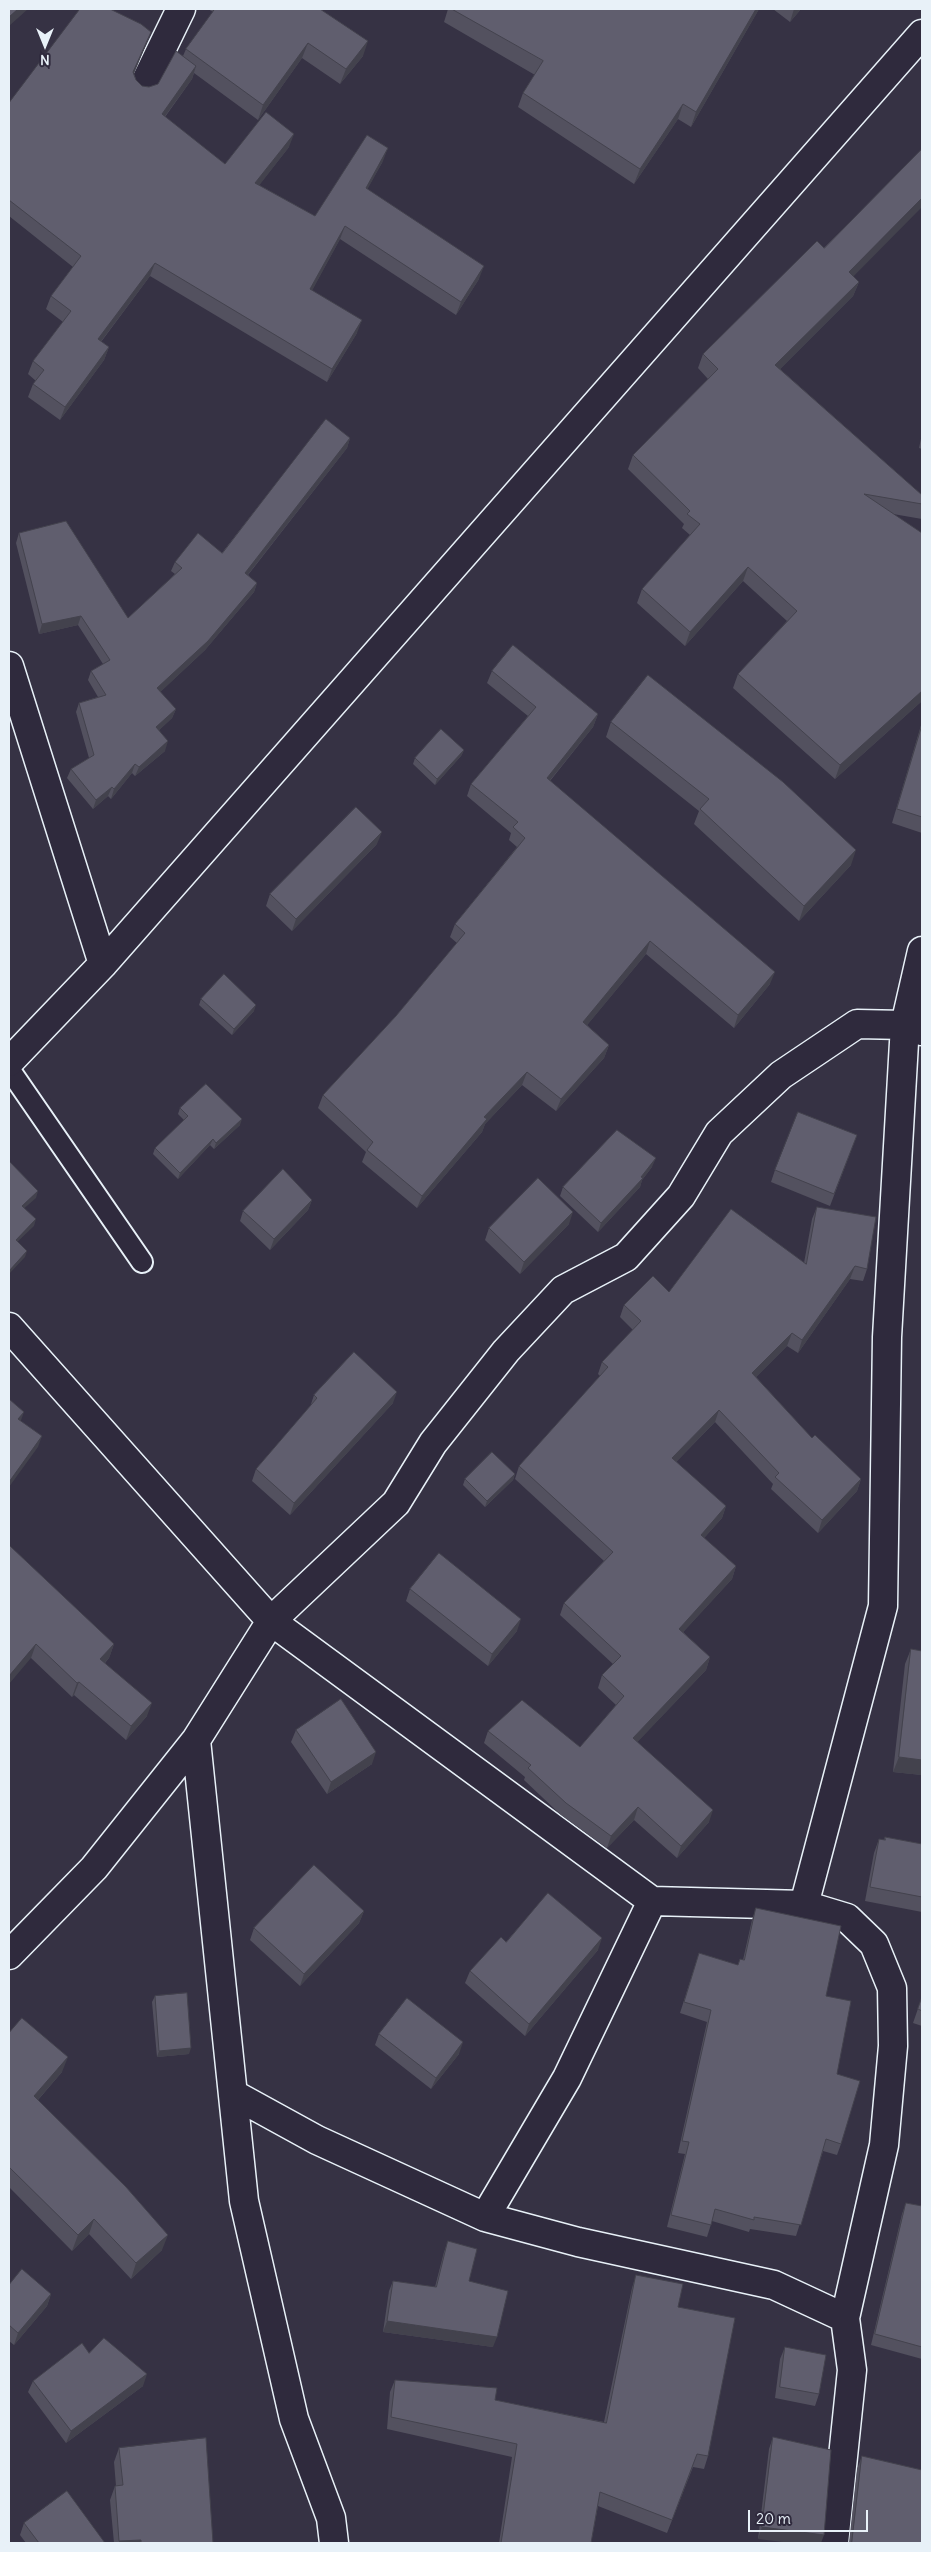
<!DOCTYPE html>
<style>
body{margin:0}
#map{position:relative;width:931px;height:2552px;overflow:hidden;background:#363244;font-family:Delius,sans-serif}
canvas{display:block}
.frame{position:absolute;inset:0;border:10px solid #e8f1f8;pointer-events:none}
.north{position:absolute;left:20px;top:20px;width:50px;height:50px;-webkit-text-stroke:4px #2f2a3d;paint-order:stroke;rotate:180deg;font-size:14px;font-weight:700;line-height:20px;text-align:center;color:#e8f1f8}
.north::after{content:'';display:block;margin:auto;width:18px;height:22px;background:#e8f1f8;clip-path:polygon(50% 0,100% 100%,50% 72%,0 100%)}
.scale{position:absolute;left:748px;top:2510px;width:120px;height:22px;box-sizing:border-box;border:2px solid #e8f1f8;border-top:0;padding-left:6px;font-size:15px;line-height:18px;white-space:nowrap;color:#e8f1f8;-webkit-text-stroke:4px #2f2a3d;paint-order:stroke}
</style>
<div id="map">
<canvas width="931" height="2552"></canvas>
<div class="frame"></div>
<div class="north">N</div>
<div class="scale">20 m</div>
</div>
<script>
const c = document.querySelector('canvas').getContext('2d');
c.lineJoin = 'round';
function strokePath(path, color, width, dash) { c.strokeStyle = color; c.lineWidth = width; c.lineCap = dash ? 'butt' : 'round'; c.setLineDash(dash || []); c.stroke(path); }
function paint(path, color) { c.fillStyle = color; c.fill(path, 'evenodd'); }
const lane = new Path2D(`
 M9 1069 142 1262`);
const street = new Path2D(`
 M144 85 181 9
 M9 666 103 964
 M9 1062 103 964 922 34
 M9 1327 271 1621 652 1901 804 1905 847 1918 874 1944 892 1988 893 2046 884 2145 845 2318 852 2370 834 2543
 M196 1740 244 2201 294 2419 331 2518 334 2543
 M804 1905 883 1606 887 1337 905 1025 922 951
 M9 1955 94 1868 196 1740 271 1621 396 1503 433 1443 506 1351 563 1290 626 1257 681 1196 719 1133 781 1075 857 1024 905 1025 922 1031
 M235 2095 317 2140 485 2217 578 2242 774 2285 845 2318
 M485 2217 567 2078 652 1901`);
strokePath(lane, '#e8f1f8', 24);
strokePath(street, '#e8f1f8', 31);
strokePath(lane, '#2f2a3d', 20);
strokePath(street, '#2f2a3d', 28);
paint(new Path2D(`
 M208 9H320L363 56 340 84 302 58 258 120 194 73 192 79 165 117 225 164 289 147 259 185 315 216 383 161 367 189 479 279 456 315 340 239 312 290 357 333 327 382 150 276 101 342 109 347 104 360 60 420 28 397 33 384 36 381 28 374 33 361 63 322 46 309 51 296 73 267 9 216V103L151 32 134 74 136 80 142 86 149 87 158 84 183 56 186 49 213 12Z
 M448 9H759L691 127 678 119 634 184 518 107 523 93 535 75 444 22Z
 M773 9H801L790 22Z
 M854 277 859 282 853 296 780 369 922 495V519L893 514 922 701 835 779 733 688 738 674 787 621 743 581 685 646 637 603 642 589 690 535 682 528 684 524 628 469 633 455 708 379 698 368 703 354Z
 M922 434V449L919 448Z
 M350 438 347 448 248 575 257 583 254 592 205 650 160 692 176 709 172 718 159 730 165 751 135 776 132 773 111 799 108 796 93 809 67 778 71 769 89 758 76 712 79 703 98 697 88 680 91 671 103 664 78 625 39 634 16 543 19 533 128 618 175 574 171 571 175 562 222 553Z
 M492 671 598 714 593 727 550 781 770 984 734 1028 646 954 587 1025 609 1045 604 1058 556 1111 522 1085 485 1124 482 1132 417 1208 362 1162 366 1152 318 1108 323 1095 396 1016 457 943 450 937 455 924 517 847 509 840 511 833 467 796 471 784 528 716 487 683Z
 M611 722 851 865 799 921 694 824 699 811 606 737Z
 M922 722V833L892 823Z
 M464 750 461 756 435 785 413 764 415 758Z
 M377 844 292 931 266 906 270 894Z
 M201 999 254 1011 232 1035 199 1005Z
 M180 1108 240 1125 214 1149 210 1145 178 1179 153 1154 155 1148 184 1120 178 1114Z
 M857 1135 830 1206 771 1182 775 1170Z
 M652 1167 642 1180 640 1187 598 1232 560 1196 563 1187Z
 M312 1200 308 1210 270 1250 240 1221 243 1211Z
 M817 1207 867 1269 863 1281 850 1279 798 1353 787 1346 756 1377 812 1438 861 1479 857 1491 818 1533 771 1489 773 1484 715 1422 676 1462 726 1506 722 1518 704 1538 736 1566 732 1579 683 1632 710 1657 706 1670 637 1742 709 1822 677 1858 634 1820 607 1848 561 1815 524 1780 525 1777 484 1743 488 1731 580 1747 616 1705 598 1688 602 1675 613 1664 560 1615 564 1603 604 1561 515 1479 519 1466 600 1376 598 1374 602 1362 633 1330 620 1317 624 1305 669 1292 804 1263 812 1219Z
 M569 1224 520 1274 485 1240 489 1228Z
 M314 1395 393 1403 290 1515 252 1481 256 1469 310 1407Z
 M515 1474 513 1480 485 1507 463 1485 465 1479Z
 M9 1548 114 1644 109 1658 105 1663 147 1716 126 1740 74 1695 72 1697 31 1658Z
 M410 1589 517 1631 488 1666 406 1601Z
 M911 1649 922 1651V1775L893 1772 905 1664Z
 M296 1730 372 1764 327 1794 291 1742Z
 M885 1837 922 1844V1912L865 1901 874 1853 879 1839 884 1840Z
 M756 1908 826 1996 837 2074 841 2144 837 2155 823 2151 796 2236 750 2229 749 2232 712 2221 707 2237 667 2227 685 2154 678 2153 707 2022 680 2013 699 1953 738 1965 740 1959 743 1960 752 1920Z
 M364 1911 359 1923 300 1986 250 1940 254 1928Z
 M506 1942 598 1950 525 2036 465 1983 470 1971Z
 M155 1996 189 2054 157 2057 152 2002Z
 M922 1997V2026L913 2023Z
 M9 2033 62 2072 38 2100 162 2250 131 2279 89 2234 72 2251 9 2187Z
 M379 2034 459 2054 431 2089 375 2045Z
 M906 2203 922 2206V2359L871 2345 902 2214Z
 M448 2241 493 2347 383 2332 389 2291 393 2281 435 2287 444 2252Z
 M636 2275 678 2307 708 2456 704 2469 693 2467 667 2533 598 2506 591 2543H499L512 2457 387 2429 390 2392 395 2380 604 2422 632 2288Z
 M9 2285 51 2294 47 2306 14 2345 9 2341Z
 M785 2347 819 2394 815 2406 775 2398 780 2359Z
 M89 2353 143 2386 66 2443 28 2392 33 2381Z
 M773 2437 831 2450 758 2539 769 2449Z
 M119 2448 213 2543H114L110 2500 115 2486H116L114 2462Z
 M862 2456 922 2543H849L857 2469Z
 M24 2523 105 2543H26L20 2535Z`), '#53515f');
paint(new Path2D(`
 M18 9H28L9 26V17Z
 M756 9H759L691 127 696 112Z
 M794 9H801L790 22Z
 M151 32 146 45 128 86 133 72Z
 M368 41 363 56 340 84 346 69Z
 M308 43 302 58 258 120 263 105Z
 M196 66 192 79 157 127 162 114Z
 M683 104 678 119 634 184 640 169Z
 M294 134 289 147 251 196 255 183Z
 M388 148 383 161 361 201 366 188Z
 M922 198V207L844 286 849 272Z
 M345 226 340 239 306 302 310 289Z
 M155 263 150 276 93 352 98 339Z
 M484 266 479 279 456 315 461 302Z
 M859 282 853 296 770 379 775 365Z
 M362 320 357 333 327 382 332 369Z
 M109 347 104 360 60 420 65 407Z
 M350 438 347 448 242 582 245 573Z
 M748 567 743 581 685 646 690 632Z
 M257 583 254 592 205 650 154 698 157 688Z
 M81 616 78 625 39 634 42 624Z
 M922 691V701L835 779 840 765Z
 M176 709 172 718 153 736 156 727Z
 M598 714 593 727 542 790 547 778Z
 M168 741 165 751 135 776 139 767Z
 M464 750 461 756 435 785 437 779Z
 M135 764 132 773 111 799 114 789Z
 M112 787 108 796 93 809 96 800Z
 M382 832 377 844 292 931 296 919Z
 M856 850 851 865 799 921 804 906Z
 M650 941 646 954 579 1035 583 1022Z
 M775 972 770 984 734 1028 738 1015Z
 M256 1005 254 1011 232 1035 234 1029Z
 M609 1045 604 1058 556 1111 561 1099Z
 M527 1072 522 1085 485 1124 482 1132 417 1208 422 1196 484 1117Z
 M242 1119 240 1125 214 1149 216 1143Z
 M213 1139 210 1145 178 1179 180 1173Z
 M656 1158 652 1167 642 1180 640 1187 598 1232 601 1223 641 1177Z
 M38 1191 36 1198 20 1212 22 1206Z
 M312 1200 308 1210 270 1250 274 1239Z
 M573 1212 569 1224 520 1274 524 1262Z
 M36 1219 34 1226 13 1246 16 1240Z
 M27 1251 25 1257 9 1274V1271Z
 M855 1266 850 1279 798 1353 802 1340Z
 M792 1333 787 1346 748 1385 752 1373Z
 M397 1392 393 1403 290 1515 294 1503Z
 M719 1410 715 1422 667 1471 672 1458Z
 M24 1412 20 1423 18 1419Z
 M42 1436 38 1447 9 1487V1482Z
 M515 1474 513 1480 485 1507 487 1501Z
 M861 1479 857 1491 818 1533 822 1520Z
 M726 1506 722 1518 696 1547 701 1535Z
 M736 1566 732 1579 675 1641 679 1629Z
 M521 1619 517 1631 488 1666 492 1654Z
 M36 1644 31 1658 9 1684V1676Z
 M114 1644 109 1658 95 1673 100 1659Z
 M710 1657 706 1670 629 1751 633 1738Z
 M79 1682 74 1695 72 1697 77 1683Z
 M152 1703 147 1716 126 1740 131 1726Z
 M376 1752 372 1764 327 1794 331 1782Z
 M899 1757 922 1760V1775L893 1772Z
 M638 1807 634 1820 607 1848 611 1836Z
 M713 1810 709 1822 677 1858 681 1846Z
 M364 1911 359 1923 300 1986 304 1974Z
 M602 1938 598 1950 525 2036 529 2024Z
 M463 2042 459 2054 431 2089 436 2078Z
 M191 2048 189 2054 157 2057 159 2051Z
 M68 2057 62 2072 28 2111 34 2096Z
 M94 2219 89 2234 72 2251 78 2235Z
 M168 2235 162 2250 131 2279 136 2263Z
 M51 2294 47 2306 14 2345 18 2333Z
 M387 2321 497 2337 493 2347 383 2332Z
 M147 2374 143 2386 66 2443 71 2431Z
 M762 2527 824 2535 821 2543H791L758 2539Z
 M141 2540 140 2543H119V2541Z`), '#43424d');
const building = new Path2D(`
 M9 9H18L9 17Z
 M80 9H110L141 24 151 32 133 72 136 80 142 86 149 87 158 84 176 51 196 66 162 114 225 164 266 112 294 134 255 183 315 216 367 135 388 148 366 188 484 266 461 302 345 226 310 289 362 320 332 369 155 263 98 339 109 347 65 407 33 384 44 370 33 361 71 311 51 296 81 256 9 200V103Z
 M215 9H320L368 41 346 69 308 43 263 105 186 49Z
 M452 9H756L696 112 683 104 640 169 523 93 543 61Z
 M922 149V198L849 272 859 282 775 365 922 495V504L864 494 922 533V691L840 765 738 674 797 611 748 567 690 632 642 589 700 524 687 514 690 511 633 455 718 369 703 354 817 241 824 248Z
 M326 419 350 438 245 573 257 583 208 641 157 688 176 709 156 727 168 741 139 767 135 764 114 789 112 787 96 800 71 769 94 755 79 703 106 695 91 671 110 660 81 616 42 624 19 533 66 521 128 618 182 568 175 562 198 533 222 553Z
 M513 645 598 714 547 778 775 972 738 1015 650 941 583 1022 609 1045 561 1099 527 1072 484 1117 487 1119 422 1196 367 1150 373 1142 323 1095 396 1016 465 933 455 924 525 838 513 827 518 822 471 784 536 707 492 671Z
 M648 675 783 782 856 850 804 906 700 809 709 799 611 722Z
 M922 725V817L897 809Z
 M441 729 464 750 437 779 415 758Z
 M356 807 382 832 296 919 270 894Z
 M224 974 256 1005 234 1029 201 999Z
 M206 1084 242 1119 216 1143 213 1139 180 1173 155 1148 188 1116 180 1108Z
 M798 1112 857 1135 834 1194 775 1170Z
 M617 1130 656 1158 641 1177 643 1178 601 1223 563 1187Z
 M9 1161 38 1191 22 1206 36 1219 16 1240 27 1251 9 1271Z
 M283 1169 312 1200 274 1239 243 1211Z
 M538 1178 573 1212 524 1262 489 1228Z
 M817 1207 876 1217 867 1269 855 1266 802 1340 792 1333 752 1373 812 1438 815 1435 861 1479 822 1520 775 1477 779 1473 719 1410 672 1458 726 1506 701 1535 736 1566 679 1629 710 1657 633 1738 713 1810 681 1846 638 1807 611 1836 566 1803 528 1768 531 1765 488 1731 522 1700 580 1747 624 1696 602 1675 621 1656 564 1603 613 1552 519 1466 608 1367 602 1362 641 1321 624 1305 653 1276 669 1292 731 1209 806 1264Z
 M354 1352 397 1392 294 1503 256 1469 317 1398 314 1395Z
 M9 1399 24 1412 18 1419 42 1436 9 1482Z
 M492 1452 515 1474 487 1501 465 1479Z
 M10 1546 114 1644 100 1659 152 1703 131 1726 79 1682 77 1683 36 1644 9 1676V1548Z
 M439 1553 521 1619 492 1654 410 1589Z
 M911 1649 922 1651V1760L899 1757Z
 M341 1699 376 1752 331 1782 296 1730Z
 M885 1837 922 1844V1897L870 1887 879 1839 885 1840Z
 M314 1865 364 1911 304 1974 254 1928Z
 M548 1893 602 1938 529 2024 470 1971 501 1937 506 1942Z
 M756 1908 841 1926 826 1996 851 2001 837 2074 860 2081 841 2144 826 2139 801 2225 754 2217V2220L715 2209 711 2225 671 2215 689 2142 682 2141 711 2010 684 2002 699 1953 738 1965 740 1959 744 1960Z
 M187 1993 191 2048 159 2051 155 1996Z
 M922 1997V2011L918 2009Z
 M407 1998 463 2042 436 2078 379 2034Z
 M22 2018 68 2057 34 2096 126 2187 168 2235 136 2263 94 2219 78 2235 9 2167V2033Z
 M906 2203 922 2206V2347L875 2334Z
 M448 2241 477 2249 469 2281 508 2291 497 2337 387 2321 393 2281 436 2287Z
 M22 2269 51 2294 18 2333 9 2325V2285Z
 M636 2275 683 2284 678 2307 735 2318 708 2456 697 2454 672 2520 600 2492 591 2543H501L517 2444 391 2417 395 2380 497 2388 495 2400 606 2423Z
 M104 2338 147 2374 71 2431 33 2381 82 2343 89 2353Z
 M785 2347 826 2355 819 2394 780 2387Z
 M773 2437 831 2450 824 2535 762 2527Z
 M206 2438 213 2543H141V2540L119 2541 115 2486 123 2485 119 2448Z
 M862 2456 922 2470V2543H852Z
 M67 2491 105 2543H39L24 2523Z`);
paint(building, '#605e6e');
strokePath(building, '#43424d', 1);
</script>
